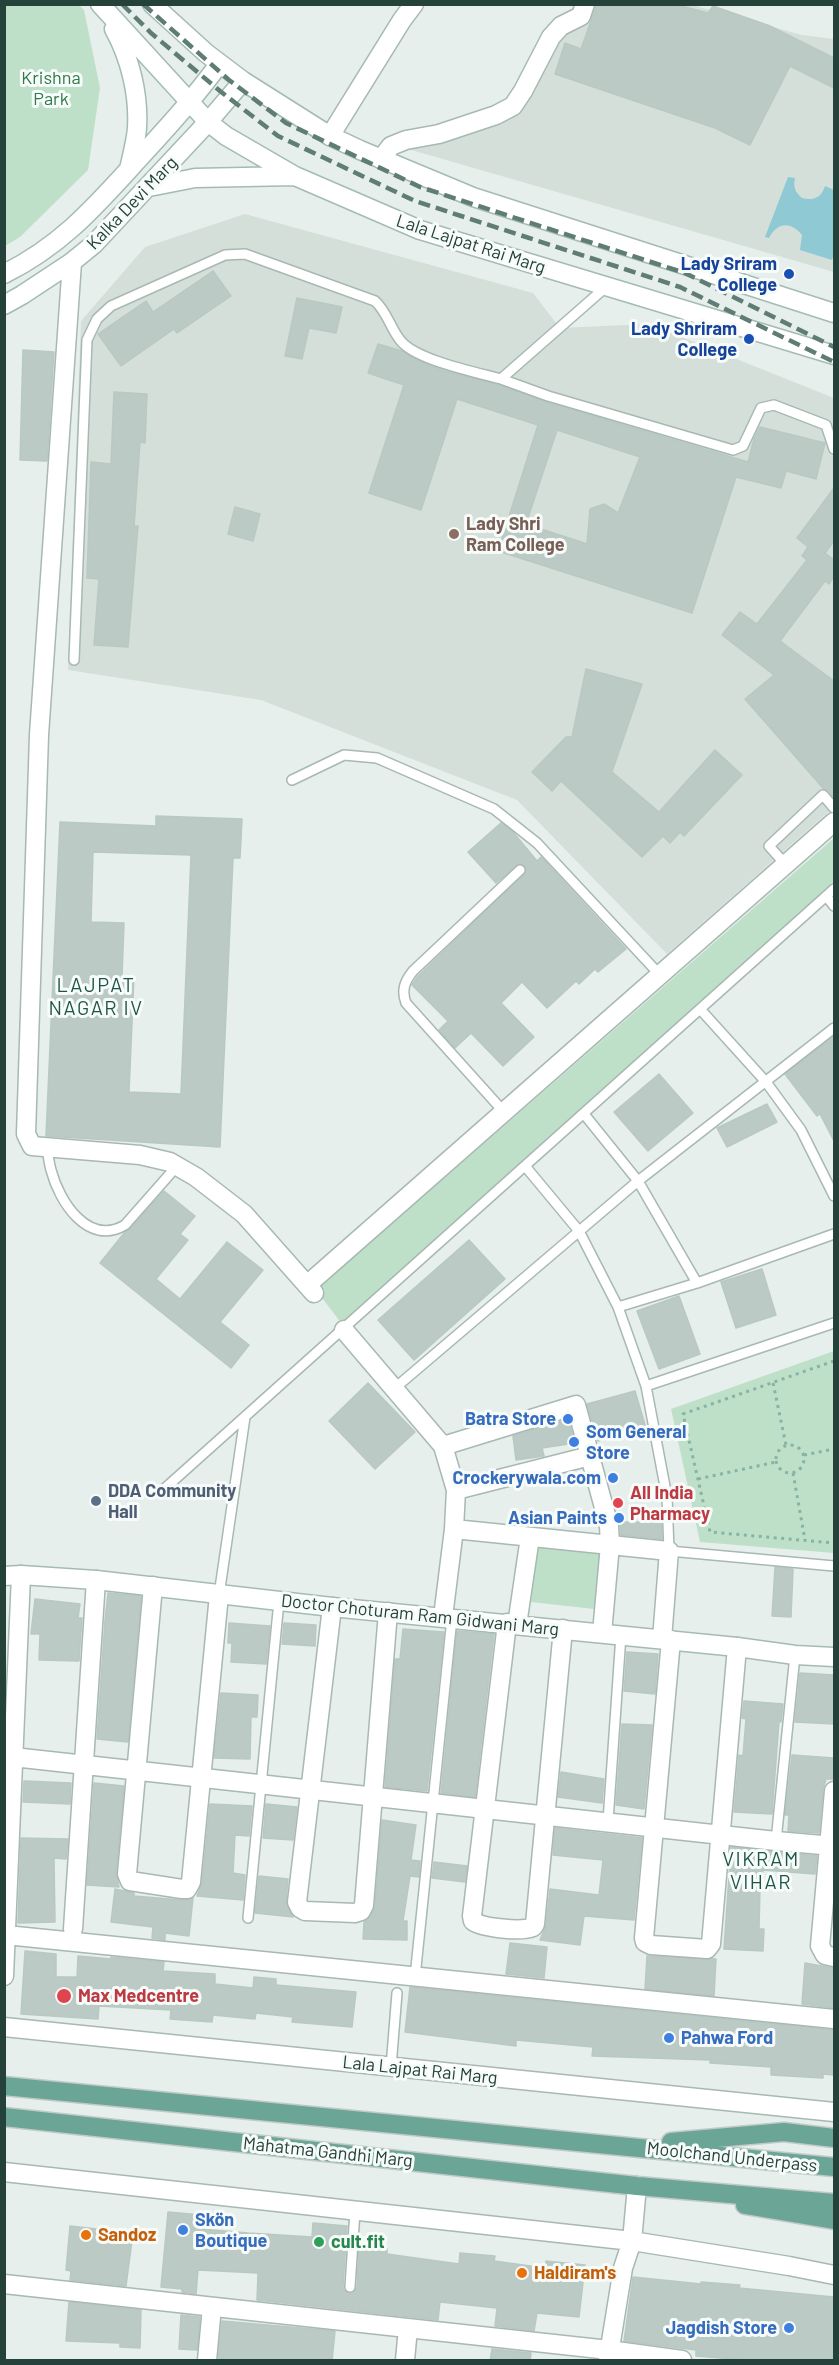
<!DOCTYPE html>
<meta charset="utf-8">
<style>
body{margin:0}
#map{position:relative;width:839px;height:2365px;overflow:hidden;background:#e6efeb;font-family:Barlow,sans-serif}
canvas{display:block}
.frame{position:absolute;inset:0;border:6px solid #24423a;pointer-events:none}
</style>
<div id="map">
<canvas width="839" height="2365"></canvas>
<div class="frame"></div>
</div>
<script>
const c = document.querySelector('canvas').getContext('2d');
c.lineJoin = 'round';
function paint(path, color) { c.fillStyle = color; c.fill(path, 'evenodd'); }
function strokePath(path, color, width, dash) { c.strokeStyle = color; c.lineWidth = width; c.lineCap = dash ? 'butt' : 'round'; c.setLineDash(dash || []); c.stroke(path); }
function label(font, color, halo, rows, align = 'center') {
  c.font = font + ' Barlow,sans-serif'; c.lineWidth = 6; c.setLineDash([]); c.textBaseline = 'middle'; c.strokeStyle = halo; c.fillStyle = color; for (const [text, x, y, turn = 0] of rows) {
    c.save(); c.translate(x, y); c.rotate((+turn || 0) * Math.PI / 180); c.textAlign = isNaN(turn) ? turn : align; if (halo) c.strokeText(text, 0, 0); c.fillText(text, 0, 0); c.restore();
  }
}
paint(new Path2D(`
 M592 5H692L802 35 834 39V272L408 149 514 113 560 34Z
 M245 214 533 293 560 328 649 324 834 398V807L667 954 517 800 261 700 68 670 81 321 145 247Z`), '#d4dfda');
paint(new Path2D(`
 M5 5H79L84 10 100 88 88 170 20 237 5 246Z
 M834 838V884L345 1328 316 1290Z
 M834 1351V1553L700 1542 671 1409Z
 M537 1546 600 1553 594 1609 531 1602Z`), '#bfe0c8');
paint(new Path2D(`
 M788 177 795 178C793 187 795 192 802 198 814 201 821 198 825 186L834 190V254L832 260 800 250 802 235C791 221 777 222 769 238L765 237Z`), '#8ec9d4');
const building = new Path2D(`
 M597 4H674L708 13 713 6 770 26 834 58V88L790 66 750 145 715 128 555 74 565 43 581 49Z
 M213 271 231 296 177 333 174 329 121 366 98 334 146 301 153 312Z
 M297 298 342 307 336 333 309 328 302 359 285 356Z
 M378 344 402 351 416 360 444 371 499 385 546 402 748 462 754 439 760 427 825 443 816 479 786 471 781 488 736 477 692 613 498 551 538 425 457 399 421 510 369 493 404 385 368 373ZM557 430 640 457 618 513 604 504 590 509 587 544 526 524Z
 M23 350 54 352 47 461 20 460Z
 M114 392 147 394 145 443 140 442 134 526H138L128 647 94 645 99 579 87 578 91 462 111 464Z
 M834 488V541L825 553 834 560V576L829 584 825 581 780 641 834 681V798L828 790 823 788 745 699 774 675 722 635 740 612 757 624 807 560 802 556 808 547 797 538Z
 M235 507 260 514 253 541 228 534Z
 M586 669 642 684 612 772 659 812 715 750 742 775 684 836 680 832 670 843 663 836 642 857 561 781 552 791 532 772 566 737H572Z
 M156 816 242 819 240 858H233L220 1147 46 1136 60 822 156 826ZM93 852 191 855 181 1094 129 1092 134 976H122L124 923 91 922Z
 M501 823 513 832 537 861 541 857 626 949 598 972 595 969 579 984 576 981 547 1008 522 982 501 1003 534 1037 503 1066 471 1033 455 1048 439 1030 448 1021 412 985 418 976 526 872 524 865 518 864 496 883 468 852Z
 M834 1036V1141L820 1114 817 1116 785 1074Z
 M659 1074 693 1113 648 1151 614 1112Z
 M767 1104 777 1122 727 1147 717 1128Z
 M164 1191 195 1216 180 1234 188 1240 156 1279 180 1299 227 1242 263 1270 220 1322 249 1345 231 1368 100 1263 125 1232 130 1229Z
 M469 1240 505 1279 414 1360 378 1320Z
 M762 1269 776 1315 736 1328 721 1282Z
 M679 1296 700 1354 659 1369 637 1311Z
 M368 1383 415 1432 375 1469 329 1421Z
 M635 1391 646 1428 598 1441 587 1404Z
 M568 1419 575 1443 542 1448 544 1456 516 1460 513 1436Z
 M620 1522H661L662 1539 621 1535Z
 M775 1567 793 1569 791 1617 772 1616Z
 M108 1593 141 1596 128 1742 97 1739 105 1620Z
 M35 1599 80 1604 78 1618H82L79 1661 39 1660 40 1634H31Z
 M229 1623 270 1626 266 1664 231 1662 232 1643H228Z
 M284 1623 316 1625 315 1646 282 1644Z
 M403 1629 444 1632 427 1791 385 1787 395 1659H400Z
 M457 1631 494 1634 475 1797 441 1793Z
 M627 1652 658 1654 655 1694 624 1691Z
 M800 1673 834 1675V1724L795 1722Z
 M221 1693 258 1695 257 1717H251L250 1759 214 1758Z
 M744 1701 783 1704 781 1722 779 1721 772 1814 734 1812 739 1755 743 1756 746 1719 742 1718Z
 M622 1724 652 1725 644 1809 616 1805Z
 M792 1755 834 1758V1779H826L823 1790 819 1833 788 1831 789 1815H785Z
 M561 1772 604 1779 602 1803 558 1797Z
 M24 1781 71 1783 70 1804 23 1802Z
 M94 1783 124 1786 116 1873 119 1887 87 1885Z
 M210 1804 252 1806 249 1836 235 1835 233 1873 245 1875 243 1900 197 1896 202 1883Z
 M266 1804 297 1807 293 1840 263 1838Z
 M382 1820 416 1825 411 1860 420 1861 419 1877 410 1876 403 1921H407V1940L363 1939 364 1922 371 1916 375 1906Z
 M555 1828 642 1838 634 1920 584 1916 580 1945 540 1940 546 1925 550 1889 599 1895 603 1860 553 1855Z
 M21 1838 68 1839 66 1859 54 1858 55 1922 18 1923Z
 M731 1847 817 1856 815 1874 763 1870 762 1888 760 1887 759 1929H764L763 1951 724 1949Z
 M434 1862 467 1866 465 1882 432 1878Z
 M259 1876 288 1879 286 1901 293 1917 255 1913Z
 M115 1889 134 1893V1896L182 1900 193 1898 189 1936 165 1933V1940L152 1938 153 1927 111 1922Z
 M510 1943 547 1947 544 1978 506 1974Z
 M25 1951 56 1954V1977H77L78 1956 111 1959V1957L164 1962 163 1971 215 1974V1984L253 1988 254 1977 276 1979V1985L356 1992 352 2027 292 2022 293 2017 256 2013 255 2019 213 2015 212 2022 170 2019 171 2010 99 2006 98 2019 21 2014Z
 M647 1956 716 1959 714 1996 645 1989Z
 M805 1963 833 1968 832 1984H834V2008L802 2004Z
 M410 1987 834 2030V2075L823 2074V2078L771 2075V2067L710 2063V2060L592 2056 593 2047 516 2040V2046L405 2032Z
 M168 2212 202 2215 201 2229 248 2233 312 2237 313 2223 347 2226 343 2287 344 2290 349 2294 353 2293 357 2288 359 2246 387 2249V2254L459 2264 460 2253 495 2256 494 2261 545 2268 546 2261 585 2265 579 2317 537 2313 534 2331 495 2326 497 2308 440 2302 438 2320 257 2300 258 2273 198 2270 196 2294 182 2292V2289L161 2287Z
 M70 2226 133 2233 126 2286 70 2280 71 2271 66 2270Z
 M633 2277 701 2284V2282L740 2285 739 2288 834 2297V2361H758L696 2356V2350L624 2341Z
 M69 2302 141 2310 140 2348 120 2347V2343L66 2341Z
 M181 2315 200 2317 197 2350 179 2349Z
 M222 2321 335 2331 332 2361H218Z
 M492 2349 531 2353 530 2361H490Z`);
paint(building, '#bbcac4');
strokePath(building, '#b8c9c2', 1.5);
const lane = new Path2D(`
 M501 379 548 396 733 450 743 446 761 408 774 405 826 425 834 449
 M74 660 87 340 97 319 111 306 225 255 245 254 375 301C387 312 390 327 400 340 415 360 475 372 501 379L607 286
 M292 780 344 755 377 758 494 809 537 843 660 975
 M786 865 769 846 823 795 834 808
 M826 896 834 906
 M700 1009 766 1082 801 1130 834 1196
 M504 1112 406 1003C401 990 405 981 413 971L520 870
 M584 1114 638 1181 697 1283
 M47 1147C48 1155 49 1163 51 1170 59 1201 88 1247 125 1225L177 1166
 M525 1166 579 1231 618 1307 697 1283 834 1234
 M618 1307 646 1386 834 1323
 M646 1386 667 1497 669 1551 834 1566
 M395 1388 638 1181 834 1028
 M163 1490 834 889
 M219 1595 245 1417
 M608 1821 621 1635
 M776 1841 795 1655
 M248 1918 279 1601
 M415 1977 452 1618
 M391 2067 397 1993
 M350 2287 355 2211`);
const street = new Path2D(`
 M330 136 402 20 414 4
 M381 159 391 146 406 140 439 134 496 115 513 106 523 91 551 37 561 26 581 16 585 4
 M72 262 39 735 26 1134 32 1146 140 1155 170 1162 196 1177 244 1214 314 1293
 M307 1285 834 822
 M344 1330 443 1446 456 1490 454 1529 443 1617
 M443 1446 576 1405 609 1526 610 1545 602 1633
 M456 1490 590 1456
 M454 1529 669 1551 662 1639
 M153 1586 127 1874 130 1881 182 1889H187L191 1882 219 1595
 M332 1607 297 1902 300 1908 305 1911 355 1913 361 1911 364 1905 388 1612
 M507 1623 472 1916 473 1921C482 1928 522 1932 533 1927L535 1924 563 1629
 M517 1625 530 1537
 M671 1640 644 1938 645 1942 651 1945 707 1949 711 1944 737 1647
 M13 1757 776 1841 834 1846
 M834 1791 820 1946 825 1955 834 1957
 M73 1929 96 1580
 M6 1935 834 2019
 M4 1976 21 1575
 M4 2027 834 2112
 M4 2172 632 2241 789 2266 834 2275
 M4 2284 609 2350 682 2360
 M207 2360 212 2307
 M405 2360 408 2328
 M608 2360 623 2268 632 2241 637 2186`);
const secondary = new Path2D(`
 M100 4 208 122 226 136 295 176 420 230 834 355
 M152 4 206 53 243 81 330 136 360 150 473 197 834 313
 M114 29C130 58 139 94 137 128 136 141 132 156 129 169
 M149 187 195 178 294 176
 M4 274C60 246 92 210 133 165 163 132 193 100 219 64
 M4 305 22 295 72 262 94 244 208 122 243 81
 M4 1576 21 1575 96 1580 332 1607 737 1647 795 1655 834 1657`);
const primary = new Path2D(`
 M4 2086 834 2167
 M4 2117 637 2186 834 2203
 M671 2142 784 2132 834 2138
 M745 2205 834 2220`);
strokePath(lane, '#a8b8b2', 12);
strokePath(street, '#a8b8b2', 21);
strokePath(secondary, '#a4bbb3', 21);
strokePath(primary, '#c2cac8', 21);
strokePath(new Path2D(`
 M834 1361 683 1414 710 1532 834 1543
 M773 1383 786 1445
 M776 1459a14 14 0 1 1 28 0a14 14 0 1 1-28 0Z
 M804 1455 834 1449
 M793 1473 805 1540
 M698 1479 776 1462`), '#86b3a5', 3, [3, 4.5]);
strokePath(lane, '#fff', 9);
strokePath(street, '#fff', 18);
strokePath(secondary, '#fff', 18);
strokePath(primary, '#6aa596', 18);
strokePath(new Path2D(`
 M122 4 151 33 220 91 278 136 415 201 680 287 834 362
 M143 4 229 80 286 123 420 187 685 273 834 347`), '#5f7d75', 4.5, [12, 6]);
for (const [x, y, r, color] of [
 [789,274,6,"#1a4fb4"],
 [749,339,6,"#1a4fb4"],
 [454,534,6,"#8d6e63"],
 [568,1419,6,"#3f7fe0"],
 [574,1442,6,"#3f7fe0"],
 [613,1478,6,"#3f7fe0"],
 [96,1501,6,"#5c6f8a"],
 [618,1503,6,"#e0444e"],
 [619,1518,6,"#3f7fe0"],
 [64,1996,8,"#e0444e"],
 [669,2038,6,"#3f7fe0"],
 [183,2230,6,"#3f7fe0"],
 [86,2235,6,"#e8710a"],
 [319,2242,6,"#2e9e5b"],
 [522,2273,6,"#e8710a"],
 [789,2328,6,"#3f7fe0"]
]) { const dot = new Path2D(); dot.arc(x, y, r, 0, 2 * Math.PI); c.fillStyle = color; c.fill(dot); strokePath(dot, '#f7fbf9', 2); }
label('18px', '#2d7a4b', '#f7fbf9', [
 ["Krishna",51,78],
 ["Park",51,99]
]);
label('18px', '#24423a', '#f7fbf9', [
 ["Kalka Devi Marg",132,203,-46],
 ["Lala Lajpat Rai Marg",471,244,18],
 ["Doctor Choturam Ram Gidwani Marg",420,1615,6],
 ["Lala Lajpat Rai Marg",420,2070,6],
 ["Mahatma Gandhi Marg",328,2152,6],
 ["Moolchand Underpass",732,2157,6]
]);
label('bold 18px', '#164399', '#f7fbf9', [
 ["Lady Sriram",777,264],
 ["College",777,285],
 ["Lady Shriram",737,329],
 ["College",737,350]
], 'right');
label('bold 18px', '#785e54', '#f7fbf9', [
 ["Lady Shri",466,524],
 ["Ram College",466,545]
], 'left');
label('bold 18px', '#366cbe', '#f7fbf9', [
 ["Batra Store",556,1419],
 ["Som General",586,1432,"left"],
 ["Store",586,1453,"left"],
 ["Crockerywala.com",601,1478],
 ["Asian Paints",607,1518],
 ["Pahwa Ford",681,2038,"left"],
 ["Skön",195,2220,"left"],
 ["Boutique",195,2241,"left"],
 ["Jagdish Store",777,2328]
], 'right');
label('bold 18px', '#4e5e75', '#f7fbf9', [
 ["DDA Community",108,1491],
 ["Hall",108,1512]
], 'left');
label('bold 18px', '#be3a42', '#f7fbf9', [
 ["All India",630,1493],
 ["Pharmacy",630,1514],
 ["Max Medcentre",78,1996]
], 'left');
label('bold 18px', '#c56008', '#f7fbf9', [
 ["Sandoz",98,2235],
 ["Haldiram's",534,2273]
], 'left');
label('bold 18px', '#27864d', '#f7fbf9', [
 ["cult.fit",331,2242]
], 'left');
c.letterSpacing = '1.5px';
label('20px', '#1f5548', '#f7fbf9', [
 ["LAJPAT",96,985],
 ["NAGAR IV",96,1008],
 ["VIKRAM",761,1859],
 ["VIHAR",761,1882]
]);
c.letterSpacing = '0px';
</script>
